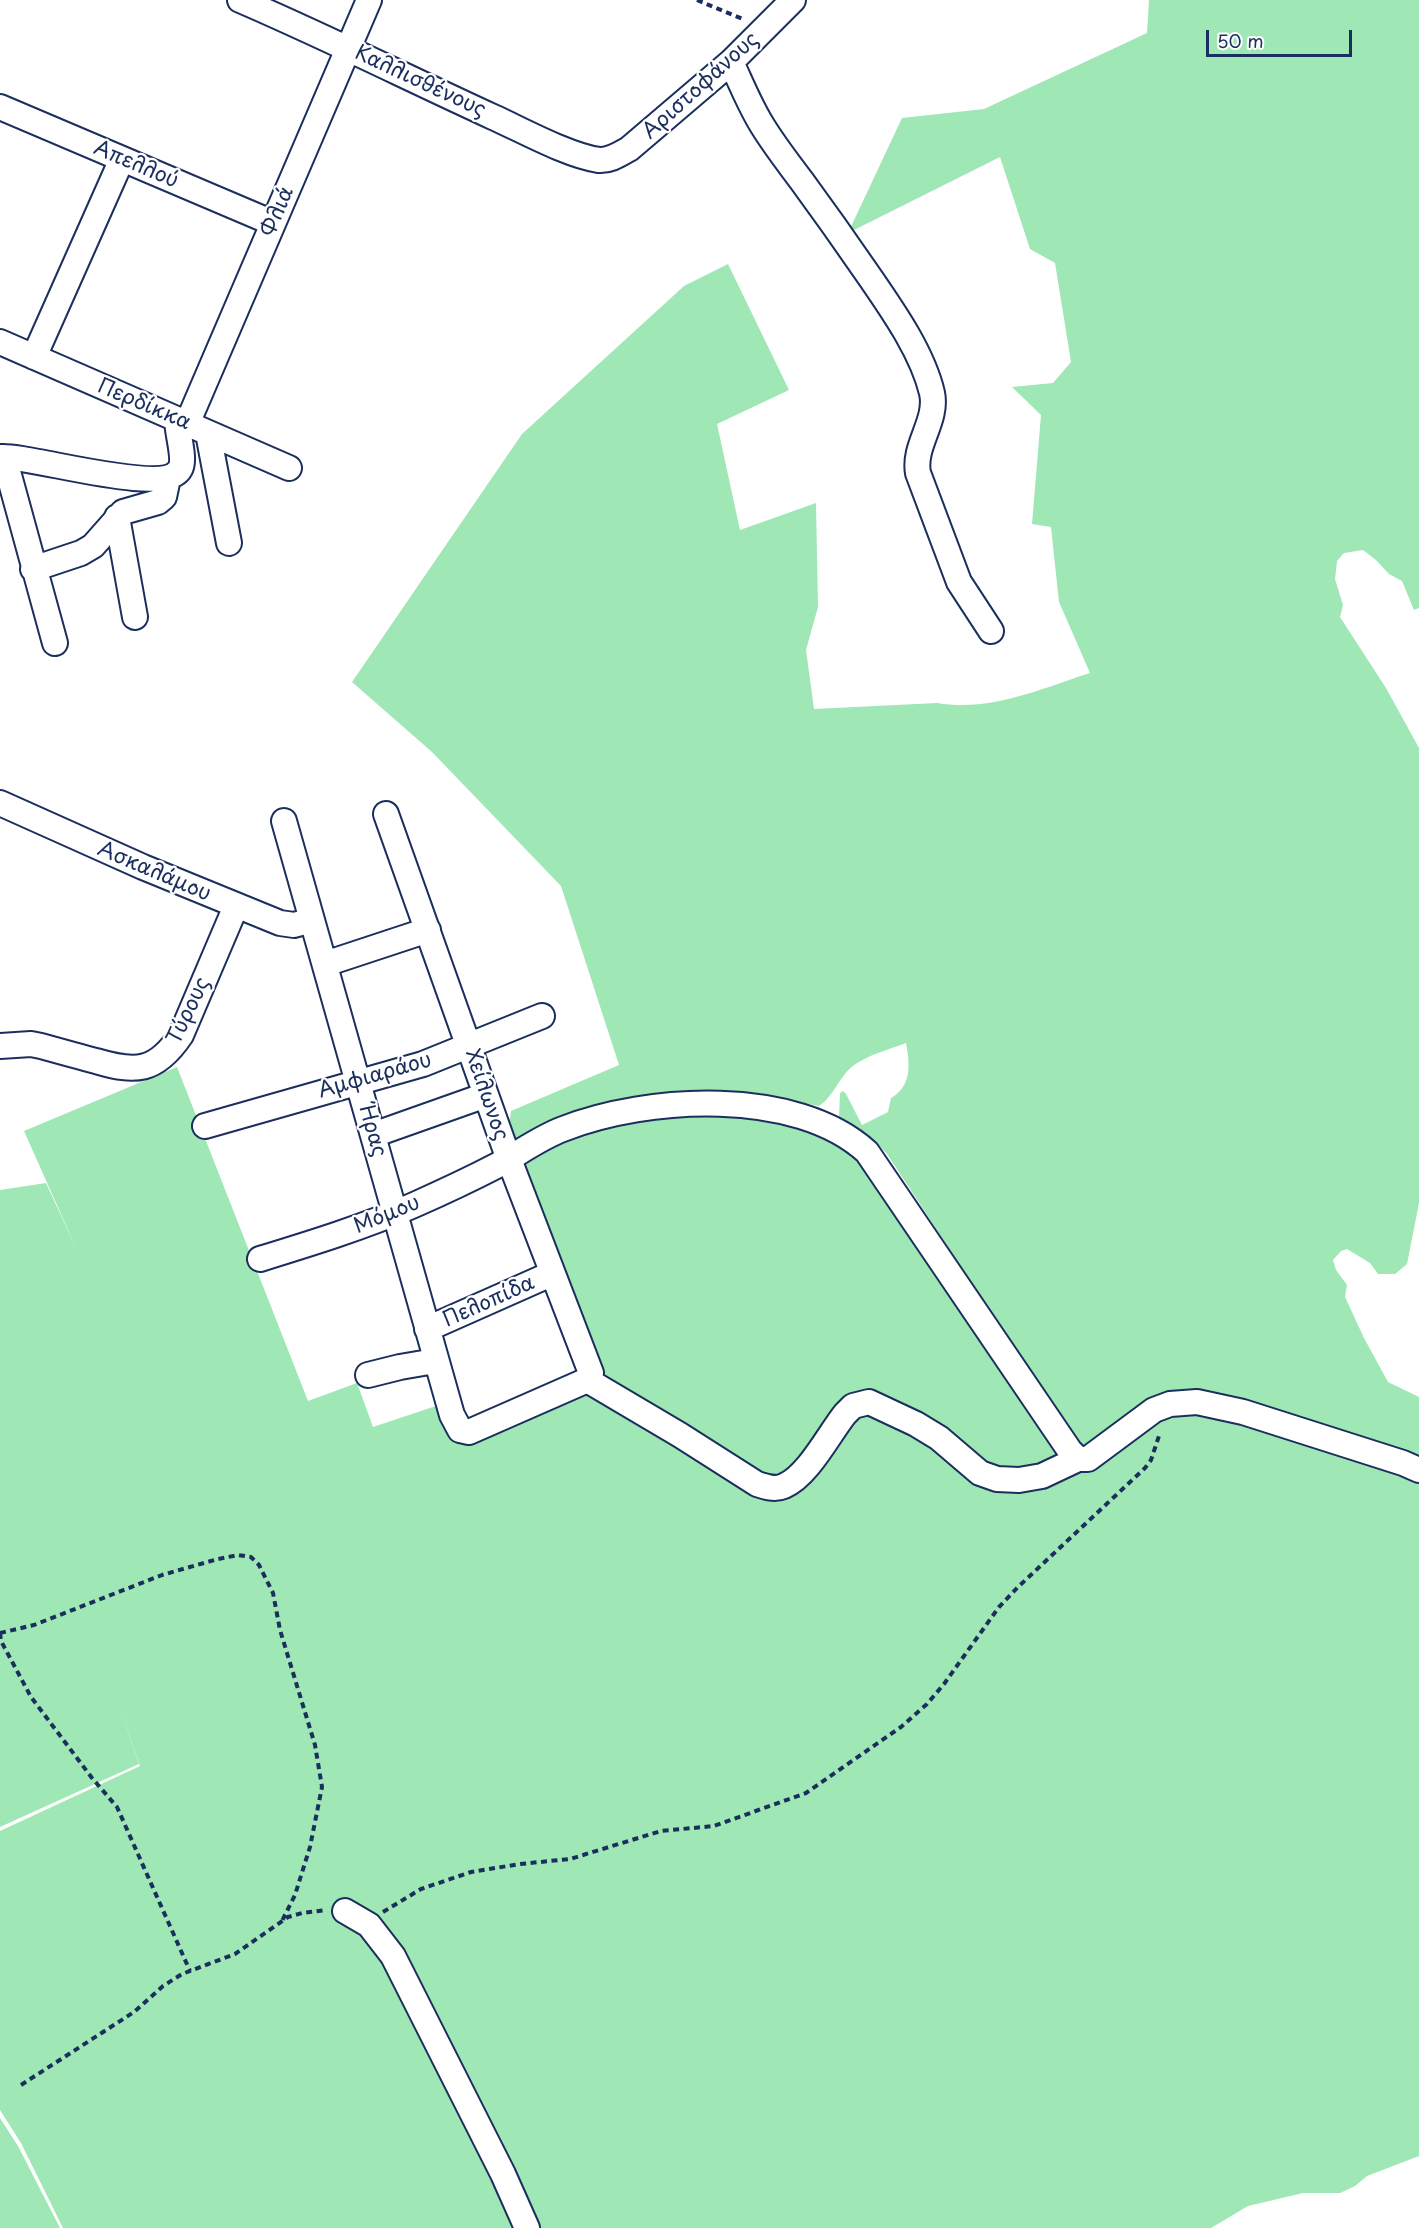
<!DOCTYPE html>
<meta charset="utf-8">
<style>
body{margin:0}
#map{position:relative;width:1419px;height:2228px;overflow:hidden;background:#fff;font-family:"Playpen Sans",sans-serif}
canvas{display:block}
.scale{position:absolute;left:1206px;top:30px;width:146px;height:27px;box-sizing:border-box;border:3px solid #1b2f5e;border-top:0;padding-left:8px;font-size:18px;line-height:21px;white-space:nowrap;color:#1b2f5e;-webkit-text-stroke:4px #fff;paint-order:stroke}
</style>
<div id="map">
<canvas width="1419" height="2228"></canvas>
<div class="scale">50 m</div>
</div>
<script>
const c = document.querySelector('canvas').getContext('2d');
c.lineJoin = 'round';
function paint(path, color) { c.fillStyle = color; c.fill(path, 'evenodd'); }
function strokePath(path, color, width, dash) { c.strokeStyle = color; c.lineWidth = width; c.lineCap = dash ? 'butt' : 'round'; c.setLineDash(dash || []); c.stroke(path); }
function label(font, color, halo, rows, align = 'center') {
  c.font = font + ' "Playpen Sans",sans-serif'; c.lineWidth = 4.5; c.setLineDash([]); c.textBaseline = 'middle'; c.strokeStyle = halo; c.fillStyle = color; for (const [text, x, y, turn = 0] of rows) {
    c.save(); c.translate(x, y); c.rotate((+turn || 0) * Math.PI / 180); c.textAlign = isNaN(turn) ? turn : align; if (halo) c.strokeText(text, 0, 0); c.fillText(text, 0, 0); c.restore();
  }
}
paint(new Path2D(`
 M1149 0H1419V608L1414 610 1402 581 1389 574 1376 560 1363 550 1344 553 1337 561 1335 579 1343 605 1340 617 1386 688 1419 748V1203L1407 1264 1395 1274H1378L1370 1263 1347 1249 1341 1251 1333 1260 1336 1270 1347 1285 1345 1297 1364 1338 1388 1382 1419 1397V1458L1195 1390 1172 1392 1083 1449 1077 1443 887 1154C873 1137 859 1128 839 1118L840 1093 843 1091 846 1094 862 1125 888 1112 891 1098C912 1086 910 1064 906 1043 888 1050 870 1054 854 1065 839 1076 832 1100 818 1106L759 1093 718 1092 515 1142 509 1127 511 1111 619 1065 561 886 432 752 352 682 522 434 684 286 728 264 789 390 717 424 740 530 816 503 818 607 806 650 814 709 937 703C991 712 1040 689 1090 673L1059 602 1051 527 1032 524 1041 415 1012 387 1053 383 1071 362 1055 263 1030 249 1000 157 848 233 902 118 984 109 1147 33Z
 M177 1067 308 1401 357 1383 373 1427 439 1405 448 1429 594 1387 523 1162 549 1145 620 1121 730 1111 809 1128 857 1155 1069 1462 1165 1416 1208 1411 1419 1479V2156L1367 2176 1355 2186 1340 2193H1303L1248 2206 1211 2228H63L21 2143 0 2110V1831L140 1766 116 1696 139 1764 0 1827V1190L46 1183 77 1250 24 1131Z
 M0 2118 18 2146 60 2228H0Z`), '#9fe7b4');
const minor = new Path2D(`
 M240 0C326 37 408 78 493 117 522 130 569 156 599 160 610 161 620 154 629 149L731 62 793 0
 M731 62C740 81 748 101 759 120 771 141 786 160 801 180 823 210 845 241 867 273 891 308 922 351 932 393 938 421 913 445 918 473L959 582 991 631
 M0 107 273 223
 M0 342 289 468
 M34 357 122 159
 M187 424 369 0
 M208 433 229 543
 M0 457C31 455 164 497 180 469 186 459 177 434 177 419
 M4 457 55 643
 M117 517 135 617
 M33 569 81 553 93 546 123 512 158 502 164 497 168 478
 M0 803 143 867 280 923 294 925 312 920
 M284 821 452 1415 460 1430 469 1432 583 1382 589 1377 591 1373 507 1154 386 814
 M325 964 428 930
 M0 1046 31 1044 41 1046C59 1051 77 1056 96 1061 136 1073 156 1072 181 1035L236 906
 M205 1126 423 1064 542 1016
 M373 1135 486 1095
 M260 1259C312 1243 364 1227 414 1205 441 1193 469 1180 496 1166 518 1154 539 1138 563 1129 647 1096 796 1087 867 1152L1070 1451 1078 1459H1088L1154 1410 1170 1404 1197 1402 1243 1412 1403 1463 1419 1470
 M427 1329 551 1274
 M368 1375 400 1367 435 1361
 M587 1380 680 1435 757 1484C766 1487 775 1490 784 1486 808 1476 829 1434 845 1414L853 1406 869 1402 916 1424 939 1438 980 1473 997 1479 1019 1480 1042 1476 1078 1459
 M345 1911 369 1925 393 1956 503 2174 527 2228`);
strokePath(minor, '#1b2f5e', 28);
strokePath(new Path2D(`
 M697 0 745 20
 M0 1633 34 1625 162 1575 218 1559 238 1555 251 1557 259 1565 273 1593 280 1630 315 1745 322 1787 310 1847 295 1895 282 1921
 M0 1633 1 1641 31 1697 92 1778 117 1807 190 1971
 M383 1912 421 1889 471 1872 520 1864 570 1859 661 1831 714 1826 806 1793 901 1727 927 1704 944 1684 999 1607 1018 1587 1145 1468 1151 1460 1160 1433
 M21 2085 134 2012 163 1986 182 1974 235 1954 288 1917 302 1913 326 1910`), '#1b2f5e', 4, [6, 4.5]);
strokePath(minor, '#fff', 24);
label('21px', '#1b2f5e', '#fff', [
 ["Καλλισθένους",420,82,25],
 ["Αριστοφάνους",701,86,-42],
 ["Απελλού",136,165,23],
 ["Φλιά",278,212,-67],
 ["Περδίκκα",144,405,23],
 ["Ασκαλάμου",154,872,23],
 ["Τύρους",189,1011,-64],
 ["Αμφιαράου",375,1076,-16],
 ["Χείλωνος",486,1095,71],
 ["Ήρας",372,1131,74],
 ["Μόμου",387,1215,-22],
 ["Πελοπίδα",489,1302,-24]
]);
</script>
